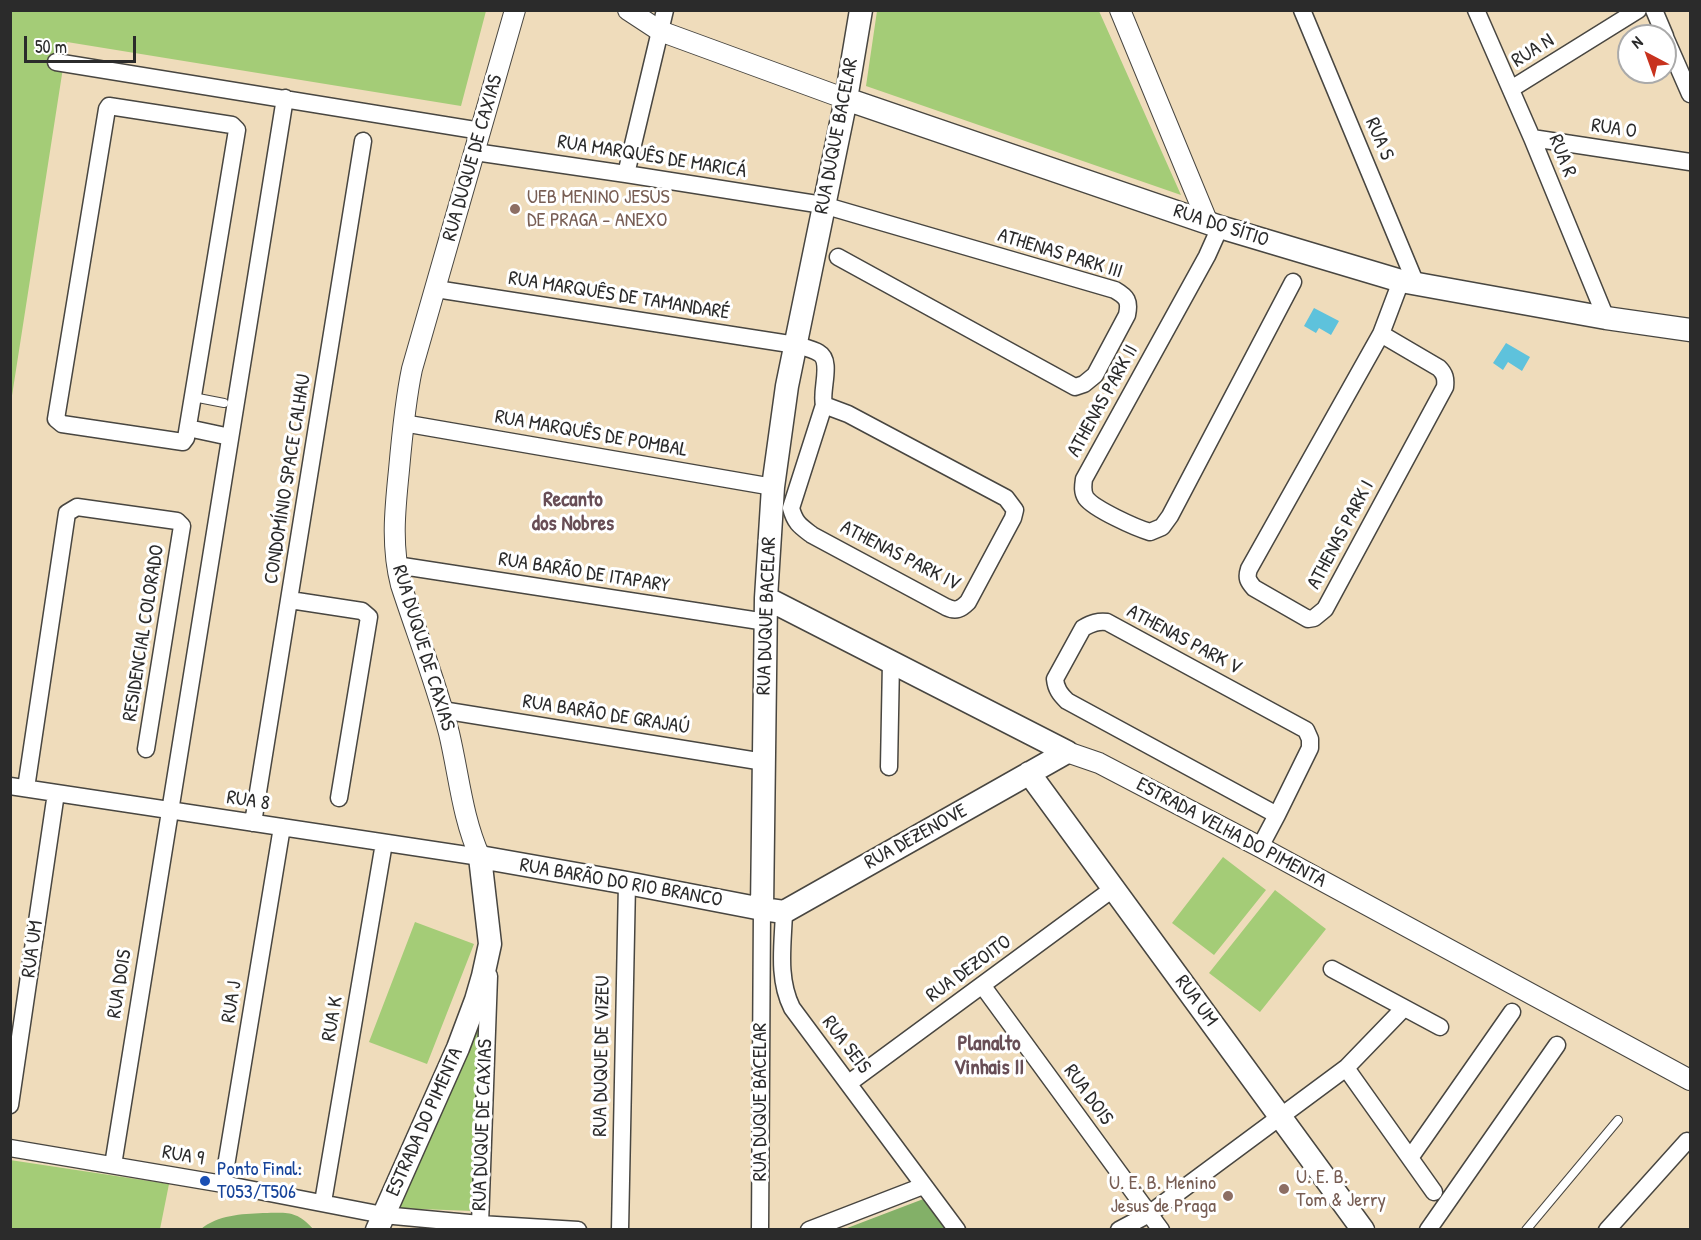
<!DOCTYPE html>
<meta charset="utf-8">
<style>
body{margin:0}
#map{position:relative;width:1701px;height:1240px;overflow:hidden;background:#efdcbb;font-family:"Patrick Hand",sans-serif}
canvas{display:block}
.frame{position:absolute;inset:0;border:12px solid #2b2b2b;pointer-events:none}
.north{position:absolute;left:1617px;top:24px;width:60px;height:60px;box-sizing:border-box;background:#fff;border:2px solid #aaa;border-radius:50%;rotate:319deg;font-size:16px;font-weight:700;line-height:24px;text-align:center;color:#2b2b2b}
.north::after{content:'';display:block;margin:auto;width:21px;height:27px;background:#c8321e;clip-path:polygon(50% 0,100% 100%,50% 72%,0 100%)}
.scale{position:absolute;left:24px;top:36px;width:112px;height:27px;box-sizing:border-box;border:3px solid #2b2b2b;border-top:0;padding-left:8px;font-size:18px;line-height:21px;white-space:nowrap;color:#2b2b2b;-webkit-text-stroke:4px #fff;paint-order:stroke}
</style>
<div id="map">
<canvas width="1701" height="1240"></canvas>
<div class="frame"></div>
<div class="north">N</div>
<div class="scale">50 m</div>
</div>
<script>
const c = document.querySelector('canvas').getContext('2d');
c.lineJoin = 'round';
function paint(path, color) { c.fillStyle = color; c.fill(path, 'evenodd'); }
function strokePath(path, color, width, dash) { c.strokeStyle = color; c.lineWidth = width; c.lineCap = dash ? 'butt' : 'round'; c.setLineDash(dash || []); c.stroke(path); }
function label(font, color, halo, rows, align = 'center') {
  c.font = font + ' "Patrick Hand",sans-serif'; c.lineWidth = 6; c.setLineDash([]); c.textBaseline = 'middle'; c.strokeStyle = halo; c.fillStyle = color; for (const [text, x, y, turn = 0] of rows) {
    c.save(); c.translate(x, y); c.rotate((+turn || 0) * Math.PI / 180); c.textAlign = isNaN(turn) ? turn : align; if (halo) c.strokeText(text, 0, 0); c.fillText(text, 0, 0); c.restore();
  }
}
paint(new Path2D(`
 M11 11H486L461 106 67 42 11 402Z
 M877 11H1099L1181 195 866 86Z
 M1223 857 1266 890 1214 955 1172 923Z
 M1275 890 1326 929 1260 1012 1209 973Z
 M415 922 474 944 427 1064 369 1042Z
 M480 1024 473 1211 394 1208Z
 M10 1160 169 1184 160 1229H11Z`), '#a4cc77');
paint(new Path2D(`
 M926 1198 947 1230H842Z
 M263 1213C287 1213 296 1210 313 1229H201C218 1215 241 1214 263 1213Z`), '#83b068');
paint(new Path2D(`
 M1314 308 1339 321 1331 335 1319 328 1316 333 1304 326Z
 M1506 343 1530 357 1522 371 1508 362 1503 370 1493 363Z`), '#5ec2dc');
const service = new Path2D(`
 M193 397 224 403
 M1526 1230 1618 1120`);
const minor = new Path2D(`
 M1302 10 1416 284
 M1476 10 1532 138 1606 318
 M1654 10 1665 36
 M1665 37 1690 94
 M56 62 481 131
 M1511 89 1638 10
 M109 106 232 125 237 130 186 438 183 442 62 424 56 419 107 109Z
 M1532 138 1690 162
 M475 152 626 174 823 205 1115 290C1127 297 1130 301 1127 315L1095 375 1084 384 1075 387 838 257
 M626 174 665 10
 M1220 227 1207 256 1084 479C1083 486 1082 492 1086 498 1094 509 1136 528 1150 532L1162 527 1170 516 1293 282
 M436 289 796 345C803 347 813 349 819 353 833 361 820 391 824 405
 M1381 334 1439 368C1445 374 1446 379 1445 387L1325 609 1314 618 1308 619 1254 588C1248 581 1246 578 1249 569L1381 334 1401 281
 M824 405 848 414 1006 498 1015 510 1013 518 968 602C961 609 956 612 946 607L812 535C800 526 795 523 791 508Z
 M403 423 773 487
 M188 428 230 437
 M396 565 766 622
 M290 600 362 611 369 617 339 798
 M442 710 764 762
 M889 767 891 662
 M10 786 480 857
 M26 788 67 513 77 507 177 521 182 526 146 749
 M253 823 363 141
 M1260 847 1277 815 1310 748V739L1306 730 1107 622C1098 621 1092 623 1083 628L1055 679C1056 689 1060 694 1067 701L1277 815
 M784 912C783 944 777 978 792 1008L957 1230
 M1332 969 1440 1027
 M982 985 1161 1230
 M1346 1068 1434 1192
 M849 1083 1114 888
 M10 1105 56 793
 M10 1148 223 1184 383 1215 480 1224 578 1230
 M1410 1158 1512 1012
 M113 1165 285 98
 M223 1184 282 827
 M323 1202 384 843
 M480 1224 489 976
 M620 1230 627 883
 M760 1230 762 909
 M809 1230 923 1186
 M1119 1230 1149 1214 1346 1068 1404 1008
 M1428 1230 1557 1045
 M1607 1230 1687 1141`);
const tertiary = new Path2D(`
 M628 10 660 31 846 99
 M1120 10 1208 223
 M1067 752 1099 763 1260 847 1690 1080
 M480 857C462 817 459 775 449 733 436 683 417 634 401 585 391 546 395 509 399 470 402 436 405 402 412 369L515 10`);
const secondary = new Path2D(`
 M846 99 1220 227 1401 281 1606 318 1690 330
 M766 598 1067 752
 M1029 773 1363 1230
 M762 909 766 598 773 487 787 386 846 99 861 10
 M377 1230 458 1048 476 1000 483 976 490 944 480 857 627 883 762 909 784 912 1067 752`);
strokePath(service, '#484641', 10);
strokePath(minor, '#484641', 19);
strokePath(tertiary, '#484641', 22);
strokePath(secondary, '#484641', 25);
strokePath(service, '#fff', 8);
strokePath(minor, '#fff', 16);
strokePath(tertiary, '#fff', 20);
strokePath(secondary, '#fff', 22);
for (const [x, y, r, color] of [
 [515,209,6,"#8d6e63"],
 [205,1181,6,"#1a4fb4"],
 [1284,1189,6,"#8d6e63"],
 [1228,1196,6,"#8d6e63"]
]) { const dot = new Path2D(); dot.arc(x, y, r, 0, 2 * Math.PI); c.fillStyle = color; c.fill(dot); strokePath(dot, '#fff', 2); }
label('20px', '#2b2b2b', '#fff', [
 ["RUA N",1533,51,-32],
 ["RUA O",1614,129,8],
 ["RUA DUQUE BACELAR",837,136,-79],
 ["RUA S",1379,139,67],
 ["RUA R",1562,156,68],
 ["RUA MARQUÊS DE MARICÁ",652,157,9],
 ["RUA DUQUE DE CAXIAS",473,158,-74],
 ["RUA DO SÍTIO",1221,226,18],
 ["ATHENAS PARK III",1060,254,17],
 ["RUA MARQUÊS DE TAMANDARÉ",619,296,9],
 ["ATHENAS PARK II",1103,401,-61],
 ["RUA MARQUÊS DE POMBAL",591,434,10],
 ["CONDOMÍNIO SPACE CALHAU",288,479,-81],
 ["ATHENAS PARK I",1341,535,-62],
 ["ATHENAS PARK IV",900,556,27],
 ["RUA BARÃO DE ITAPARY",584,573,9],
 ["RUA DUQUE BACELAR",767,616,-88],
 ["RESIDENCIAL COLORADO",144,633,-81],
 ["ATHENAS PARK V",1184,640,28],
 ["RUA DUQUE DE CAXIAS",423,648,73],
 ["RUA BARÃO DE GRAJAÚ",606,715,9],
 ["RUA 8",248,801,9],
 ["ESTRADA VELHA DO PIMENTA",1231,833,28],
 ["RUA DEZENOVE",916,837,-29],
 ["RUA BARÃO DO RIO BRANCO",621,883,10],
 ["RUA UM",33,949,-82],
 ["RUA DEZOITO",969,969,-36],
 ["RUA DOIS",120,984,-81],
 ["RUA UM",1196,1001,54],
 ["RUA J",232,1002,-81],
 ["RUA K",333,1019,-80],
 ["RUA SEIS",846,1045,53],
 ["RUA DUQUE DE VIZEU",602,1056,-89],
 ["RUA DOIS",1088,1095,54],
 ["RUA DUQUE BACELAR",761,1102,-90],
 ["ESTRADA DO PIMENTA",425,1122,-66],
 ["RUA DUQUE DE CAXIAS",483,1125,-88],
 ["RUA 9",183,1156,10]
]);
label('20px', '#785e54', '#fff', [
 ["UEB MENINO JESUS",527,198],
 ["DE PRAGA - ANEXO",527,221],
 ["U. E. B.",1296,1178],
 ["Tom & Jerry",1296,1201],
 ["U. E. B. Menino",1216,1184,"right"],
 ["Jesus de Praga",1216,1207,"right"]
], 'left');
label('20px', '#164399', '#fff', [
 ["Ponto Final:",217,1170],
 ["T053/T506",217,1193]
], 'left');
label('bold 21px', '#684e56', '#fff', [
 ["Recanto",573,500],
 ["dos Nobres",573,524],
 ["Planalto",989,1044],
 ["Vinhais II",989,1068]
]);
</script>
